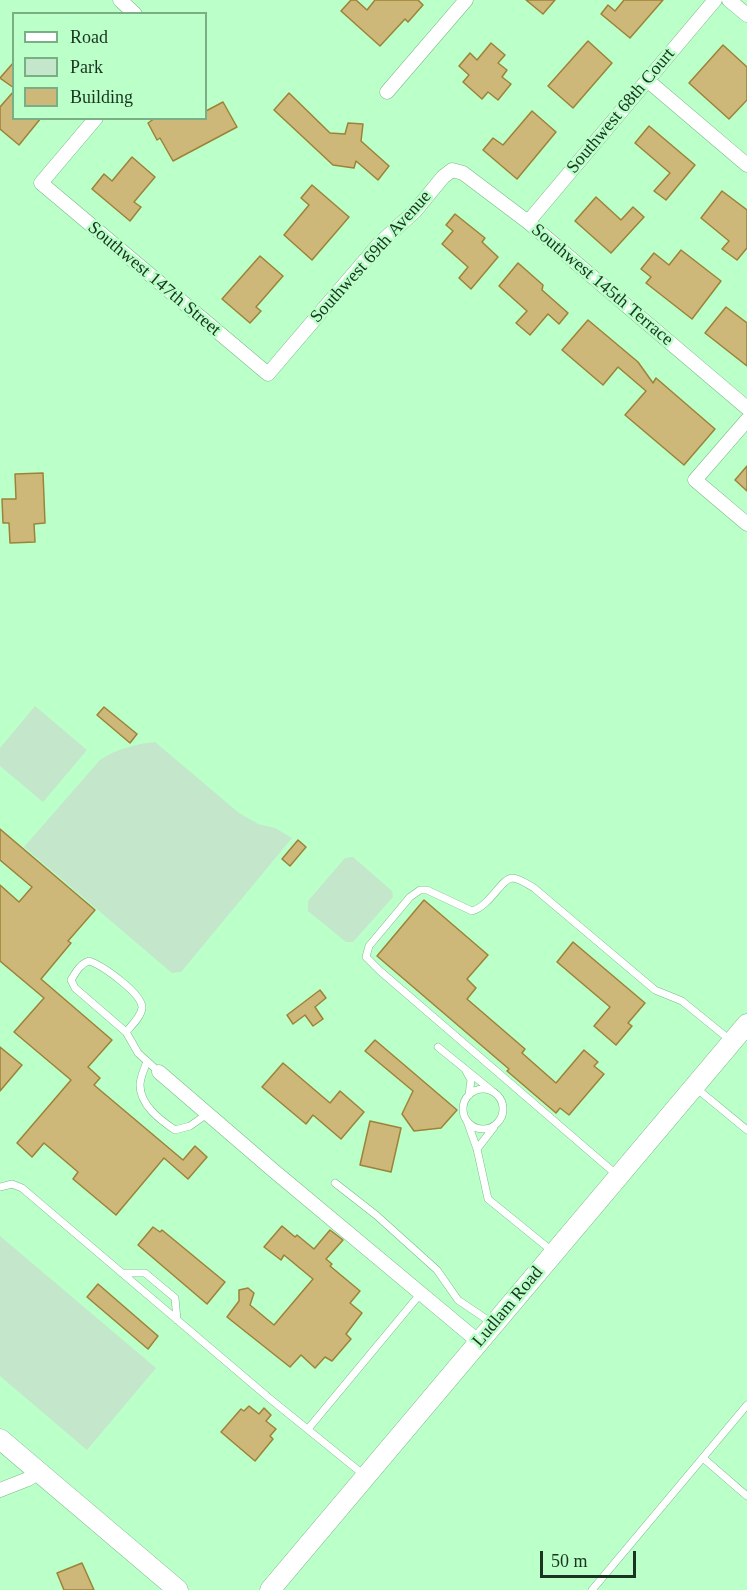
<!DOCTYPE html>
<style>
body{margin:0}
#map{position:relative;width:747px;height:1590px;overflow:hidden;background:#bbffc9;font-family:Georgia,serif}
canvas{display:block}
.legend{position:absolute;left:12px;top:12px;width:195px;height:108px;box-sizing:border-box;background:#bbffc9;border:2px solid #7aae85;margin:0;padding:8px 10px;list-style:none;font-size:18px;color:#193420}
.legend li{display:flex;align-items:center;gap:12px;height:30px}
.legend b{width:30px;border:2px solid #7aae85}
.scale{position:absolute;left:540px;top:1551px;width:96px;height:27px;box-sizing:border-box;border:3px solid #193420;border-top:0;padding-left:8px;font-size:18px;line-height:21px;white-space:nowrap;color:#193420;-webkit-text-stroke:4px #bbffc9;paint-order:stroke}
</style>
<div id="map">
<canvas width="747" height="1590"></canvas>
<ul class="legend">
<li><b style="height:8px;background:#fff"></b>Road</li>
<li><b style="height:16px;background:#c4e6ca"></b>Park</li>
<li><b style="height:16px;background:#ceb879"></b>Building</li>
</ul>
<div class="scale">50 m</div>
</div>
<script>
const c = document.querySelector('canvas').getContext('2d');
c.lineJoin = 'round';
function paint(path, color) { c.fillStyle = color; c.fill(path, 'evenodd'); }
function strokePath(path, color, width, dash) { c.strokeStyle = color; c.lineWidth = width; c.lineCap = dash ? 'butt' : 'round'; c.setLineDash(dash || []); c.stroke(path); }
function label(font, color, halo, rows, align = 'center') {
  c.font = font + ' Georgia,serif'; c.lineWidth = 5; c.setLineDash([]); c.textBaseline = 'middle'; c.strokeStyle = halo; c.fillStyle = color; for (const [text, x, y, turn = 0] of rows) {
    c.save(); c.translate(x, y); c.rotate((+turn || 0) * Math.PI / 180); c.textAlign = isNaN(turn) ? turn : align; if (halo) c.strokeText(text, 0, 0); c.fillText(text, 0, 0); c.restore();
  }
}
paint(new Path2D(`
 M35 706 87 750 43 802 0 766V748Z
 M155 742 239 813 258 824 275 828 292 838 181 972 172 973 24 847 100 760C116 749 136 744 155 742Z
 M353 857 392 891 393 897 353 942H346L308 911V901L345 858Z
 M0 1236 156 1368 87 1450 0 1376Z`), '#c4e6ca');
const building = new Path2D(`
 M351 0H356L367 10 375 0H418L423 5 408 22 405 19 380 46 341 11Z
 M526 0H555L543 14Z
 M624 0H663L630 38 601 14 608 5 615 11Z
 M588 41 612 63 573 108 548 86Z
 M491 43 505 55 498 63 507 70 502 77 511 84 498 100 488 92 482 99 463 82 469 75 459 66 470 53 477 60Z
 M723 45 747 67V100L729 119 689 83Z
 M14 62V88L0 78Z
 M14 91V118H41L19 145 0 129V107Z
 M289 93 330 133 345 134 348 123 363 124 361 141 389 166 378 180 356 161 354 168 333 165 274 110Z
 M223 102 237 127 173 161 160 138 157 140 148 123 155 118H206V111Z
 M532 111 556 132 517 179 483 150 493 138 503 145Z
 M649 126 695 165 666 200 654 191 670 173 635 143Z
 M132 157 155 177 134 202 141 207 130 221 92 189 104 174 112 181Z
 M312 185 349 217 312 260 284 235 309 205 301 198Z
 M722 191 747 210V248L737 260 722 249 729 241 701 218Z
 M596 197 621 220 633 207 644 217 611 253 575 221Z
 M455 214 485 238 482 242 498 257 471 289 459 278 468 267 442 244 453 231 446 225Z
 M681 250 721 281 692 319 646 283 651 277 641 269 654 253 669 265Z
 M260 256 283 276 256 307 261 311 250 323 222 299Z
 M518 263 543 285 542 290 568 313 559 324 548 314 530 335 516 323 527 311 499 286Z
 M726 307 747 323V366L705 333Z
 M588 320 638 362 653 383 656 378 715 429 684 465 625 415 646 391 618 367 603 385 562 350Z
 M747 466V491L735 480Z
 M43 473 45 523 34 524 35 542 10 543 9 523H3L2 499H16L15 474Z
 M104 707 137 734 130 743 97 715Z
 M0 829 95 910 68 941 71 943 41 979 112 1040 88 1067 100 1078 94 1085 183 1160 195 1146 207 1157 188 1179 164 1158 116 1215 73 1179 78 1172 44 1143 32 1157 17 1143 71 1080 14 1032 44 998 0 961V885L19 902 32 887 0 860Z
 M298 840 306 847 290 866 282 859Z
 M424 900 488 955 467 979 476 988 467 999 525 1049 522 1053 556 1083 584 1050 598 1062 594 1066 604 1074 569 1115 560 1108 556 1113 507 1071 509 1069 377 956Z
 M573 942 645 1003 628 1023 632 1026 616 1045 594 1026 610 1007 557 962Z
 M320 990 326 998 315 1007 323 1019 313 1026 305 1015 293 1024 287 1015Z
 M375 1040 457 1110 441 1128 414 1131 402 1114 413 1091 365 1051Z
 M0 1047 22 1065 0 1091Z
 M283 1063 330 1103 340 1091 364 1112 341 1139 313 1115 306 1124 262 1087Z
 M370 1121 401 1128 391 1172 360 1165Z
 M282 1226 295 1237 297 1235 314 1249 330 1230 343 1240 326 1259 332 1264 330 1266 360 1291 350 1303 362 1313 346 1334 351 1339 332 1361 325 1357 315 1368 301 1355 290 1367 227 1317 239 1301V1290L248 1288 254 1293 250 1305 274 1325 313 1279 284 1255 281 1260 264 1247Z
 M153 1227 160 1232 162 1230 225 1282 207 1304 138 1245Z
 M98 1284 158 1336 148 1349 87 1297Z
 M249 1406 259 1414 264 1408 271 1415 266 1421 276 1429 270 1436 273 1439 255 1461 221 1432 241 1409 244 1411Z
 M82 1563 94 1590H64L57 1573Z`);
paint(building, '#ceb879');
strokePath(building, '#9d8338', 1.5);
const lane = new Path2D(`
 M126 1032C131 1026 141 1017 142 1008 143 994 102 965 89 961 80 964 76 972 71 980L75 988 126 1032 138 1053 159 1072
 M438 1047 491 1090
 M147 1061C145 1068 140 1077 140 1085 140 1105 160 1120 175 1130L190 1126 207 1114
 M466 1071 471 1080 469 1095
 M696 1088 747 1130
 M463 1109a20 20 0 1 1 40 0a20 20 0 1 1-40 0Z
 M467 1121 477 1149 488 1199 552 1251
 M477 1149 494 1127
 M617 1175 380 971 366 957 369 946 410 897 420 890H427L472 911C490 906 501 879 512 878 519 878 527 884 534 888L655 990 682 1001 730 1040
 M335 1183 376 1215 437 1270 458 1300 492 1323
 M0 1187 12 1184 22 1188 269 1398 364 1475
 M122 1273H145L175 1298 177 1320
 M308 1429 421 1293
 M703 1458 747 1496
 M592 1590 747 1405`);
const street = new Path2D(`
 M120 0 135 14
 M729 0 747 15
 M647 80 747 165
 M387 92 466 0
 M96 118 41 183 268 374 379 244 415 211 443 177 452 170 463 173 528 222 747 408
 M528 222 715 0
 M747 420 695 480 747 524
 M159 1072 274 1171 479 1342
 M0 1490 28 1479 39 1472`);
const secondary = new Path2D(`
 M0 1439 178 1590
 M270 1590 747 1024`);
strokePath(lane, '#79ba88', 8);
strokePath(street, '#79ba88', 15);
strokePath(secondary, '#79ba88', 21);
strokePath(lane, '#fff', 7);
strokePath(street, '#fff', 14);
strokePath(secondary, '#fff', 20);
label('18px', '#193420', '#bbffc9', [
 ["Southwest 68th Court",621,111,-50],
 ["Southwest 69th Avenue",371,257,-48],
 ["Southwest 147th Street",154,279,40],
 ["Southwest 145th Terrace",602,285,40],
 ["Ludlam Road",508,1307,-50]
]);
</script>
